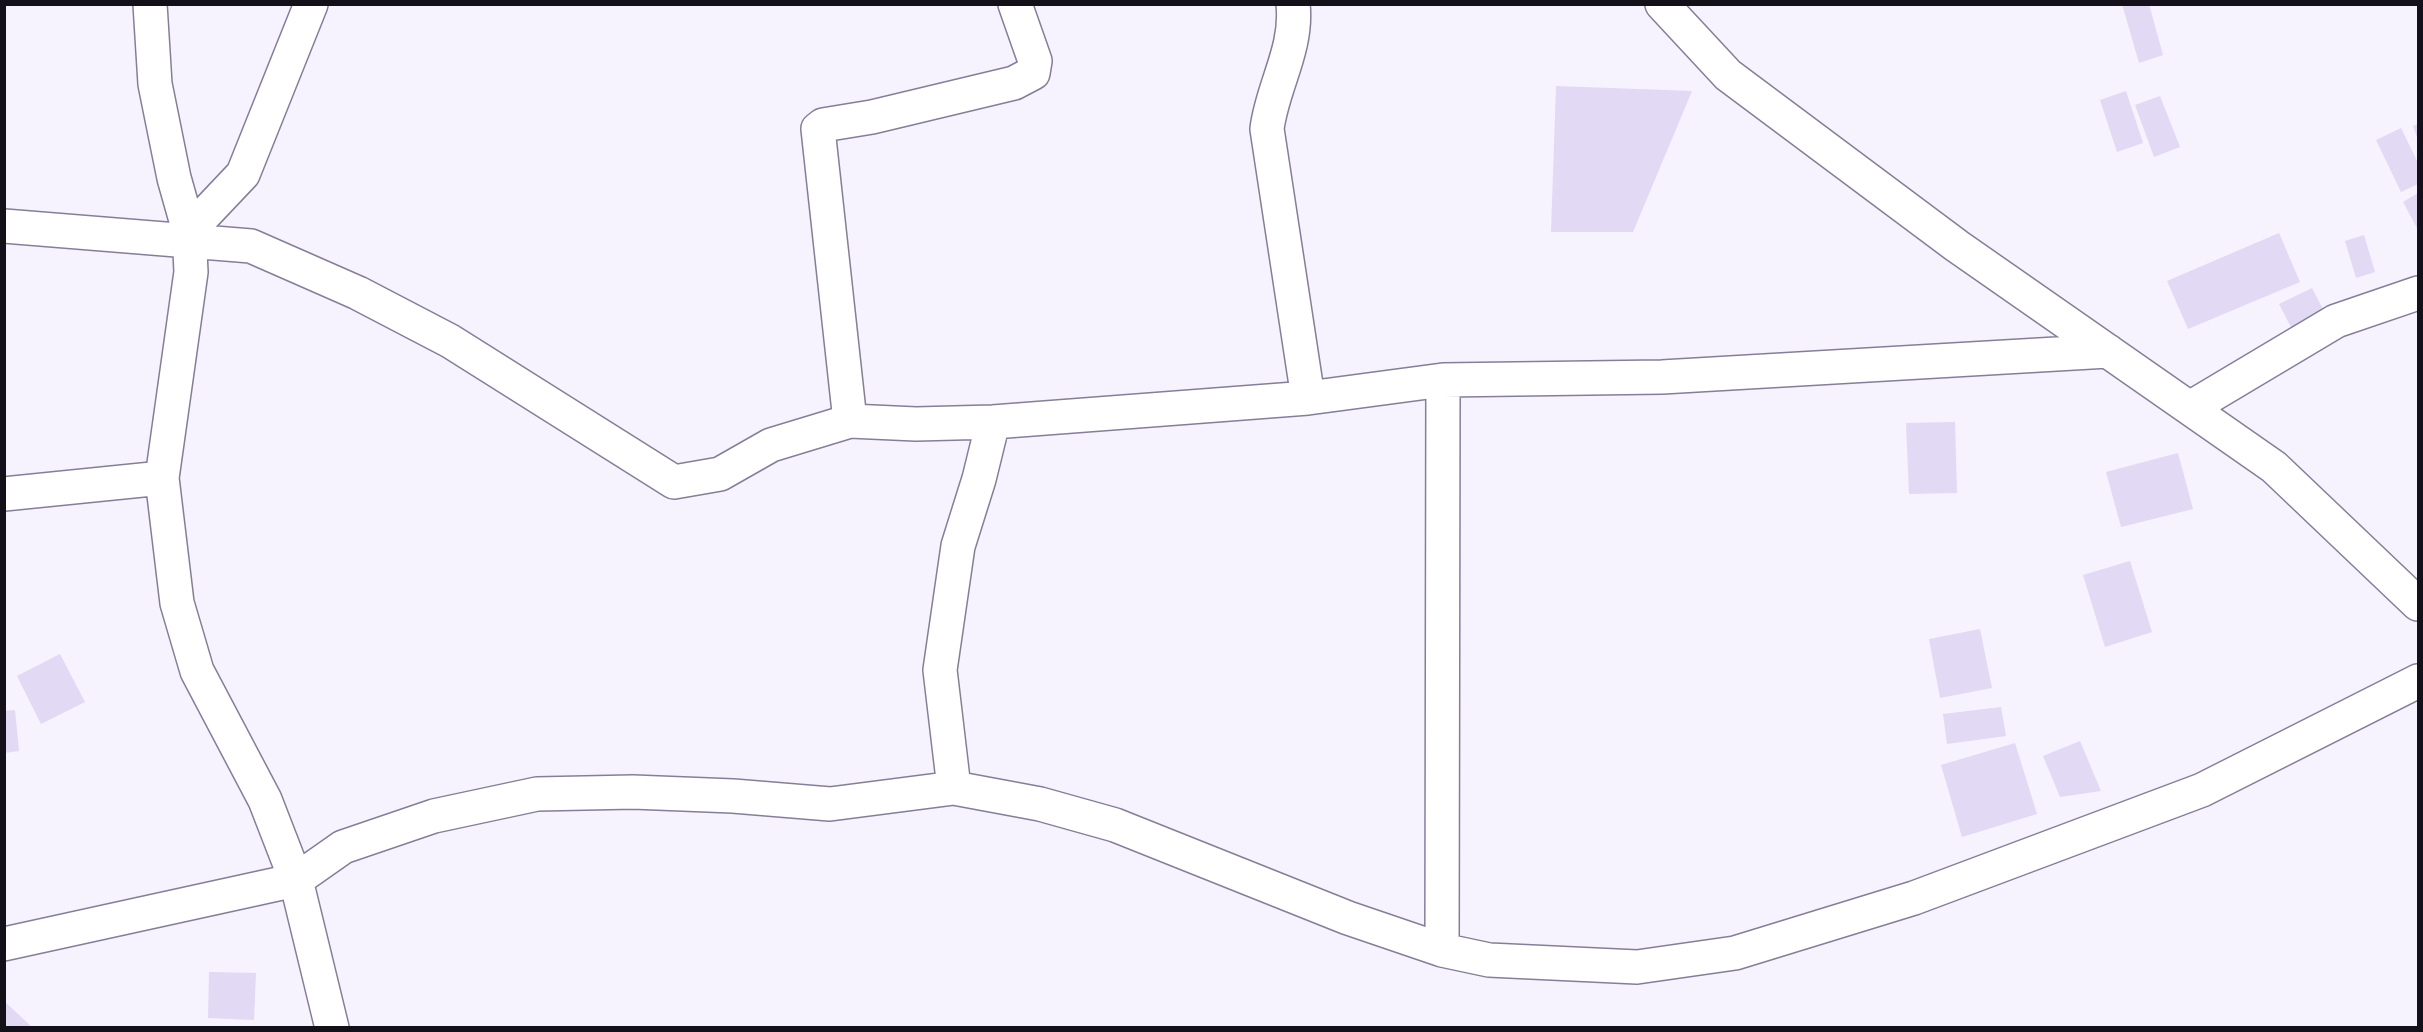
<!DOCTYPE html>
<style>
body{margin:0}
#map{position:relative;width:2423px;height:1032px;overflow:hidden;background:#f6f2fe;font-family:"Golos Text",sans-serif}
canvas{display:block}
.frame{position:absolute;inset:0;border:6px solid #14101a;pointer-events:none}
</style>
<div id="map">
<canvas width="2423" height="1032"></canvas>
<div class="frame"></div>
</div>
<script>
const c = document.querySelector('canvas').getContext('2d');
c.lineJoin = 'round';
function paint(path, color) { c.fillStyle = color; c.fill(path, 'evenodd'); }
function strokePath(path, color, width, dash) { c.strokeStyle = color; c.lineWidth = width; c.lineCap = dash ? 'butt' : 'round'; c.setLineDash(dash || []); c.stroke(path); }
paint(new Path2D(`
 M2122 4H2149L2163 55 2139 63Z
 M1556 86 1692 91 1633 232H1551Z
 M2126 91 2143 143 2117 152 2100 100Z
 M2160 96 2180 147 2154 157 2135 105Z
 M2418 124V140L2413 126Z
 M2401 128 2418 163V184L2401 192 2376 140Z
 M2418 193V230L2403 202Z
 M2279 233 2300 282 2188 329 2167 281Z
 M2364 235 2375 272 2356 278 2345 241Z
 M2312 288 2328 319 2295 335 2279 304Z
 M1955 422 1957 493 1909 494 1906 423Z
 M2178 453 2193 509 2121 527 2106 472Z
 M2130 561 2152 632 2105 647 2083 575Z
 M1980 629 1992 688 1940 698 1929 639Z
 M60 654 85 702 41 724 17 676Z
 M2001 707 2006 736 1947 744 1943 714Z
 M15 710 19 751 4 753V711Z
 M2080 741 2101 791 2060 797 2043 756Z
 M2015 743 2037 814 1962 837 1941 765Z
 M209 972 256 973 254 1020 208 1018Z
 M4 1001 33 1028H4Z`), '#e2d9f5');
const street = new Path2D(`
 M150 4 155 84 174 178 189 231 191 272 162 478 177 603 197 671 265 800 296 880 332 1028
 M1293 4C1298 49 1272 87 1267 129L1308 398
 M1662 4 1728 75 1957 246 2274 467 2418 604
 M4 226 251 246 358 293 450 341 674 482 720 474 771 445 850 421 916 424 993 422 1308 398 1443 380 1662 377 2108 351
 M189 231 243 174 311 4
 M2190 408 2336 321 2418 293
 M850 421 818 129 823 125 872 117 1014 83 1033 73 1035 61 1015 4
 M4 494 162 478
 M954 788 940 670 958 546 979 479 993 422
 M4 944 296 880 343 847 434 816 537 794 633 792 733 796 830 804 954 788 1040 804 1115 825 1348 918 1442 950 1489 960 1637 967 1735 953 1914 898 2202 790 2418 681
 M1442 950 1443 380`);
strokePath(street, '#867e97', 36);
strokePath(street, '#fff', 33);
</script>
